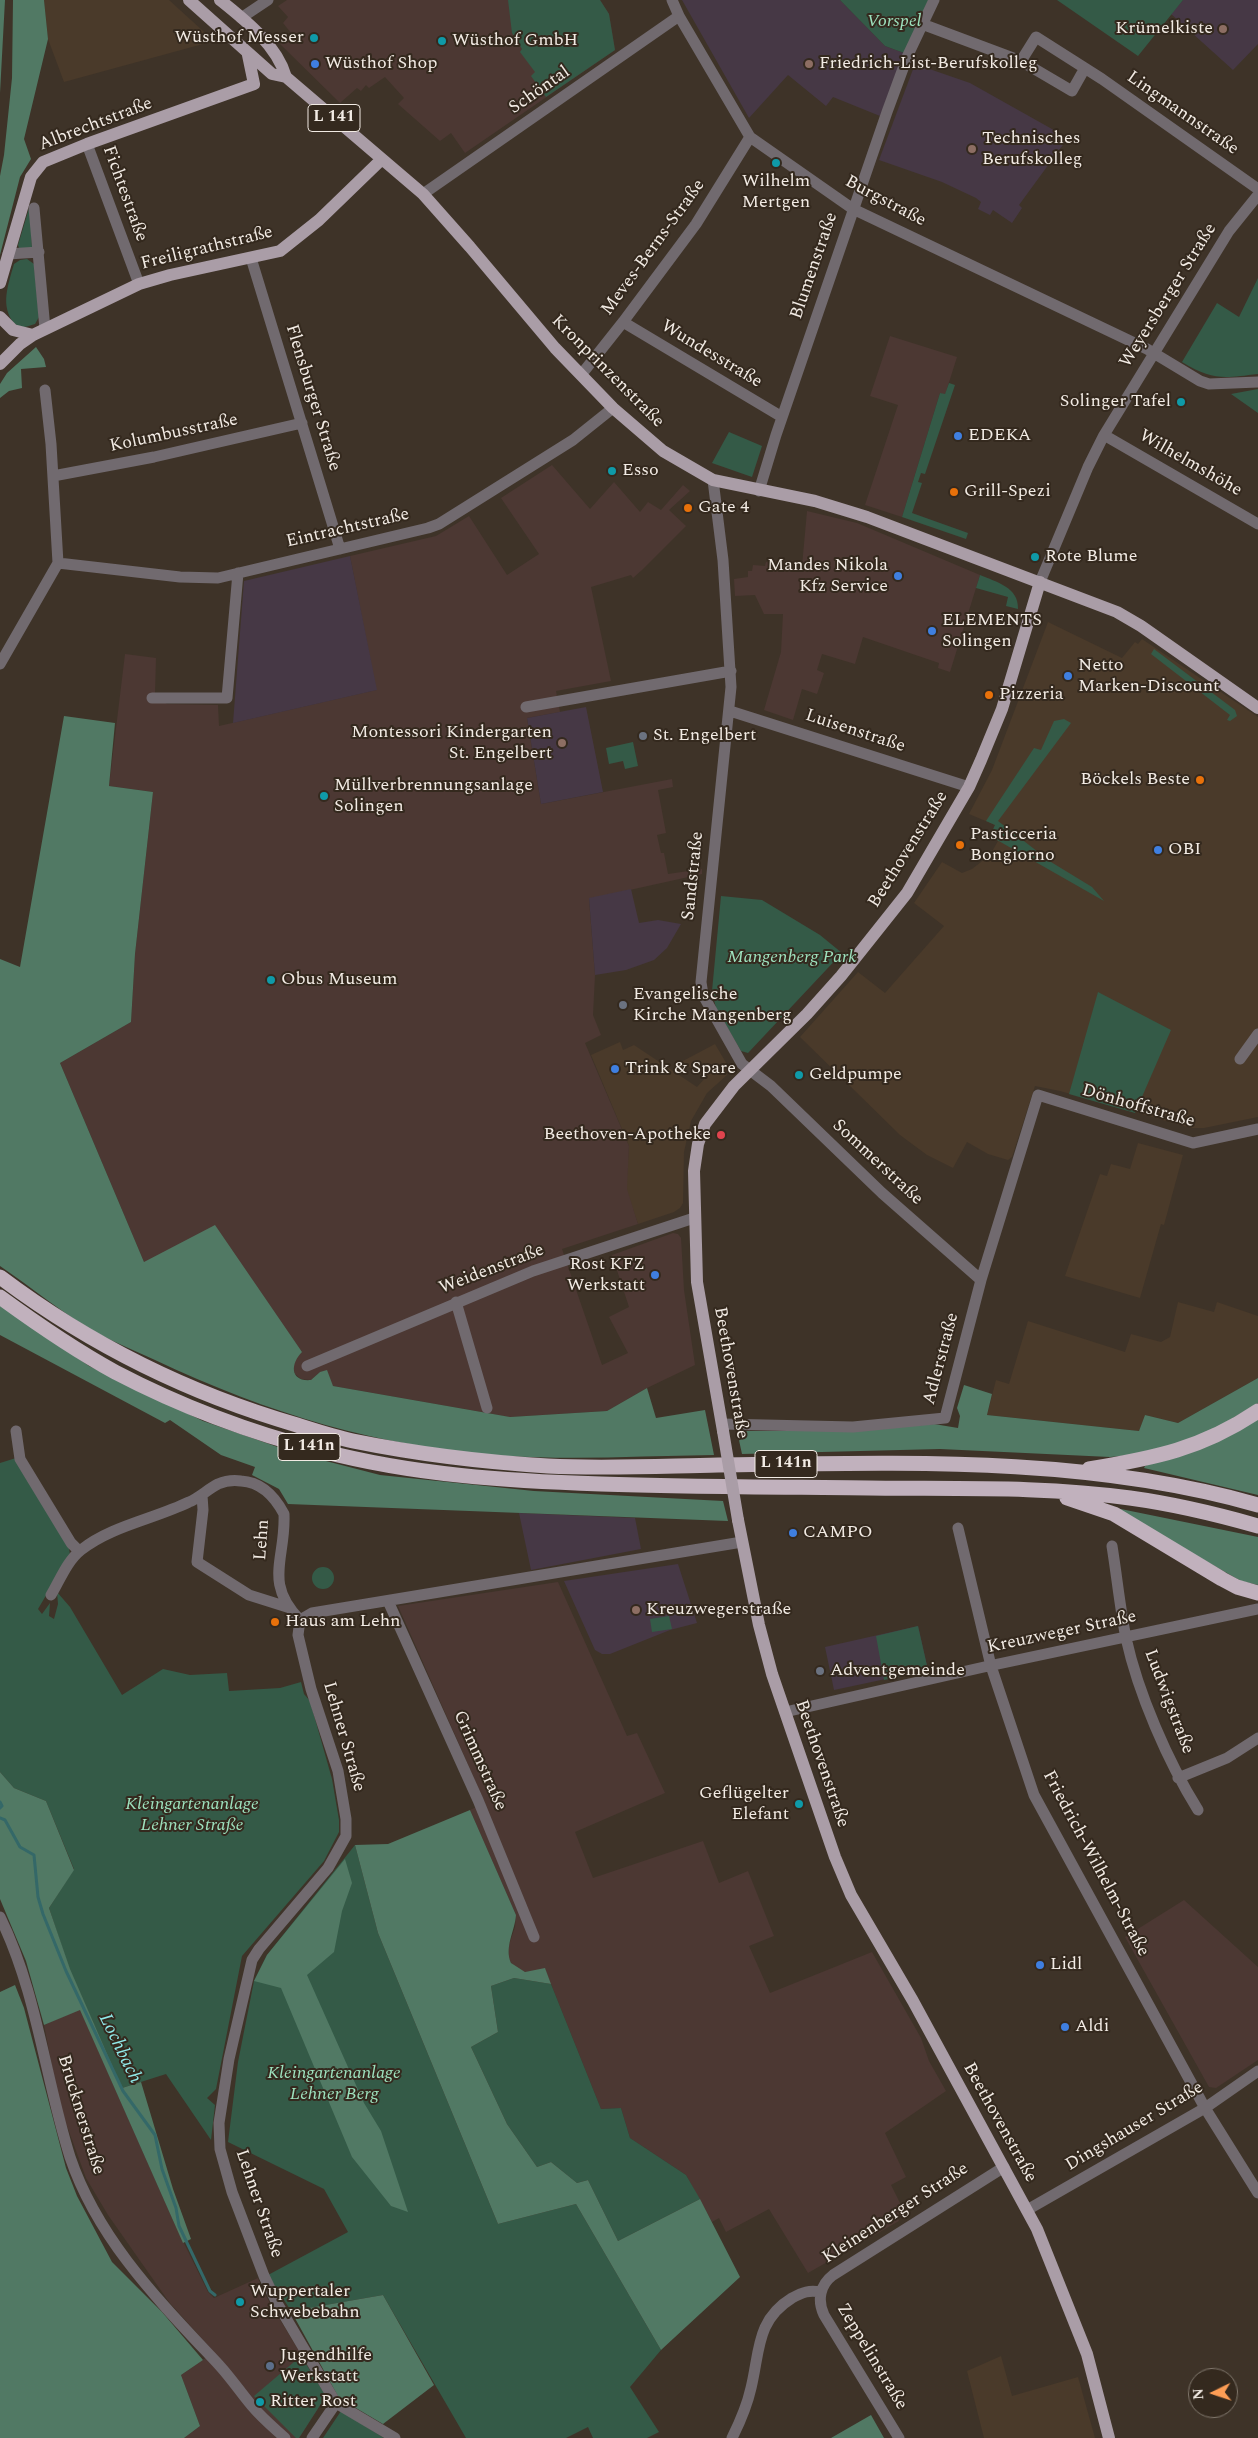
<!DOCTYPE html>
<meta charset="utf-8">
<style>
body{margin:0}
#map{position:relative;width:1258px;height:2438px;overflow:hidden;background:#3e3328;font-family:Spectral,serif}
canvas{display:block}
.north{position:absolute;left:1188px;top:2368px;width:50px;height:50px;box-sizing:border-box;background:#34291e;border:1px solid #80776d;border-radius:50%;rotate:266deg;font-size:14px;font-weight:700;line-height:20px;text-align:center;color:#f2ebe4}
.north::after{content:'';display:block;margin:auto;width:18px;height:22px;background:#fd9d55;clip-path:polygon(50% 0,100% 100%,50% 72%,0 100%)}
</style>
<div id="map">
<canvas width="1258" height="2438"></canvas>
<div class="north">N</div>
</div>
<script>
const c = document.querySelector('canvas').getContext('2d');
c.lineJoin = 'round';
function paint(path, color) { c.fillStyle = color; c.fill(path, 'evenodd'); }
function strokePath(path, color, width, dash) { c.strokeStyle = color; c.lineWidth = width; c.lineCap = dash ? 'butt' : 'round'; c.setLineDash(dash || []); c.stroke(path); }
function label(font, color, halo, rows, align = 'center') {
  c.font = font + ' Spectral,serif'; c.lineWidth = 4; c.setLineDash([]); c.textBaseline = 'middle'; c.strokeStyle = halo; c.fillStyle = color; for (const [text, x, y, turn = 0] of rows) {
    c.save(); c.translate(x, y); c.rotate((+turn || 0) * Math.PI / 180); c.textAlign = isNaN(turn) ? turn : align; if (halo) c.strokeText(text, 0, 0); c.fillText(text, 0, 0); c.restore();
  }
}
paint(new Path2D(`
 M44 0H169L214 41 64 82 48 39Z
 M1048 622 1122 658 1135 642 1138 644 1142 639 1258 717V1117L1204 1128H1191L1060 1091 1035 1086 1012 1157 1008 1160 988 1154 967 1142 953 1168 927 1155 900 1135 800 1037 858 972 885 993 944 926 914 903 942 862 962 873 972 869 990 855 998 841 990 836 995 825 969 814 992 770Z
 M620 1042 623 1050 634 1045 697 1087 706 1077 681 1062 715 1044 728 1066 727 1075 707 1093 691 1121 684 1152 683 1203 680 1208 674 1212 638 1224 626 1189 629 1146 591 1055Z
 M1138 1143 1183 1155 1164 1225 1161 1224 1140 1298 1065 1276 1100 1174 1107 1176 1111 1164 1130 1169Z
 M1178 1302 1214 1312 1217 1302 1258 1316V1378L1178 1423 1145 1415 1139 1431 987 1415 996 1380 1009 1384 1028 1321 1125 1352 1131 1334 1161 1342 1170 1337Z
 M1001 2356 1012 2396 1078 2377 1095 2438H984L967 2371Z`), '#4a3a2a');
paint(new Path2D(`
 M287 0H600L609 14 615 50 465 153 451 133 440 141 398 104 404 98 385 77 369 88 366 85 361 91 357 88 340 103 280 44 291 33 283 23 288 17 278 6Z
 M890 336 957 357 945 395 940 393 902 517 865 505 898 405 870 396Z
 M552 465 590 509 614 482 640 512 648 502 661 510 683 485 690 491 669 510 686 526 642 570 633 578 631 575 591 587 611 681 556 691 560 712 527 718 541 804 672 779 673 787 658 790 666 833 657 835 661 853H664L668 874 702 869V874L589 899 595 975 593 1015 601 1035 585 1043 629 1146 627 1189 638 1224 562 1249 602 1365 628 1353 609 1317 629 1307 612 1255 673 1233 678 1234 681 1238 684 1290 695 1365 647 1388 607 1411 510 1417 333 1386 320 1372 311 1380 301 1379 295 1374 293 1367 295 1359 302 1351 144 1262 60 1063 131 1022 135 954 153 792 109 786 125 654 156 658 155 694 167 704 218 705 219 726 376 690 350 556 436 536 469 516 507 575 539 554 501 498Z
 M807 511 857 523 980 575 950 672 938 668 939 663 863 637 855 664 822 654 817 670 824 673 817 694 802 689 793 720 764 710 781 652 783 614H764L755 595 735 596 734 579 748 577V571H752L753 565 765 566 766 562 802 566Z
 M558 1582 627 1736 637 1733 665 1793 575 1832 593 1878 703 1841 719 1883 748 1871 774 1936 749 1946 770 1993 872 1952 921 2038 929 2061 946 2091 885 2133 906 2177 891 2185 905 2213 898 2218 899 2221 808 2273 769 2209 726 2232 719 2218 712 2222 686 2175 630 2138 621 2108 601 2109 545 1969 525 1972 513 1966 509 1959 508 1948 515 1927 516 1915 470 1810 485 1803 398 1606Z
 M1184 1900 1258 1967V2060L1216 2088 1209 2087 1125 1937Z
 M80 2009 177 2229 208 2292 214 2298 258 2278 264 2293 326 2396 299 2438H184L200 2426 181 2375 214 2352 169 2302 108 2215 86 2178 60 2107 44 2025Z`), '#4c3833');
paint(new Path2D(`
 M682 0H840L885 46 904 53 880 116 833 97 826 106 788 75 749 118Z
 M1183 0H1258V44L1233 70 1171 14Z
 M915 64 970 83 1068 138 1019 205 1022 208 1012 223 993 210 990 215 978 209 981 202 976 198 942 182 879 160Z
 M350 556 377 690 233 723 244 581Z
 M586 707 603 792 541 804 527 718Z
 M631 889 639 923 658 920 681 924 667 948 654 960 626 970 595 975 589 898Z
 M519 1513 635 1518 641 1549 531 1570Z
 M678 1564 697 1623 670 1630 610 1654H602L595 1650 564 1581Z
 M918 1626 928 1670 834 1690 825 1647Z`), '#463845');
paint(new Path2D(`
 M508 0H600L609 14 615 50 546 97 531 76 535 72 520 52 522 49 512 33Z
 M840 0H929L904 53 885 46Z
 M1057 0H1183L1138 56Z
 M30 205 32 248H19L18 245Z
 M27 259 34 264 39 317 35 324C26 327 21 329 14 323 0 306 8 285 14 264L20 260Z
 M1258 278V374C1224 378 1213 381 1182 362L1217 303 1239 317Z
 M949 383 955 385 925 474 921 473 918 482 922 483 912 513 968 533 966 539 902 517 940 393 945 394Z
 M1258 389V413L1231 394Z
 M729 432 762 446 752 477 712 463Z
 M980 575C996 582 1019 587 1018 609L1006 606 1008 597 976 588Z
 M1154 649 1235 710 1237 716 1230 721 1227 720 1230 715 1151 654Z
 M1064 719 1071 723 998 821 1051 862 1092 887 1104 901 990 836 995 825 986 821 1034 748 1041 750 1054 721Z
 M633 742 638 766 625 769 623 761 609 764 606 748Z
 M721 896 762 900 820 935 842 953 748 1053 741 1051 716 1008 712 991Z
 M1098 992 1171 1030 1135 1113 1069 1094Z
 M16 1458 69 1548 70 1555 38 1609 42 1614 50 1603 49 1616 54 1619 58 1604 57 1592 70 1607 122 1695 163 1669 190 1675 227 1673 229 1691 280 1688 301 1682 304 1694 310 1701 332 1779 339 1820V1832L324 1861 242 1956 216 2089 207 2098 215 2105 211 2140 166 2074 122 2088 70 1971 49 1908 74 1869 46 1801 14 1788 0 1772V1463Z
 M312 1578a11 11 0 1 1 22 0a11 11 0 1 1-22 0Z
 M669 1616 672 1629 652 1632 650 1619Z
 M918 1626 928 1670 884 1680 876 1636Z
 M355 1845 378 1933 498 2224 576 2204 661 2350 630 2387 659 2432 647 2438H593L588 2427 566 2438H466L383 2295 291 2311 268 2275 348 2232 324 2189 228 2142 238 2062 254 1981 267 1955Z
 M514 1978 551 1984 601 2109 621 2108 630 2138 686 2175 700 2199 618 2241 588 2180 577 2183 551 2162 537 2167 507 2124 471 2047 498 2032 491 1986Z
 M301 2356 326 2396 299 2438H296L254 2396Z
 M341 2411 384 2438H323Z`), '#345a47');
paint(new Path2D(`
 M0 0H5L0 93Z
 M13 0H44L48 39 24 139 31 159 20 177 0 255V176L4 155 12 78Z
 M36 347 44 359 46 367 21 369 22 388 9 391 0 398V384L7 373Z
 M64 716 115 723 109 786 153 792 135 954 131 1022 60 1063 144 1262 215 1225 302 1352C290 1364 290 1382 311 1380L320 1372 327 1370 333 1386 510 1417 607 1411 647 1388 656 1418 705 1410 714 1455C645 1456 575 1460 505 1456 381 1448 267 1413 155 1360 136 1351 116 1343 97 1333 65 1315 31 1287 0 1266V959L20 967Z
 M0 1305 89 1366 203 1421 295 1453 380 1475 534 1491 723 1501 728 1521 288 1504 279 1489 252 1475 255 1467 221 1455 170 1420 165 1423 0 1335Z
 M1258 1378V1403L1200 1438 1141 1454 1110 1457 940 1449 742 1454 737 1431H851L934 1424 958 1428 960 1416 957 1408 964 1385 992 1394 987 1415 1139 1431 1145 1415 1178 1423Z
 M1258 1418V1495L1144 1468 1145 1466Z
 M1111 1507 1258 1537V1585L1241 1581Z
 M0 1772 14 1788 46 1801 74 1870 49 1908 70 1969 122 2088 141 2082 173 2189 191 2239 183 2243 80 2010 44 2025 26 1961 0 1899Z
 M470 1810 516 1915C515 1931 504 1947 511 1963L525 1972 545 1968 551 1984 514 1978 491 1986 498 2032 471 2047 507 2124 537 2167 551 2162 577 2183 588 2180 618 2241 700 2199 740 2277 661 2350 576 2204 498 2224 378 1933 355 1845 388 1844Z
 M345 1859 352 1883 342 1911 334 1952 307 1975 364 2103 381 2131 408 2212 391 2206 352 2157 281 1988 254 1981 267 1955Z
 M15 1985 24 2008 66 2168 77 2196 112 2262 162 2312 203 2360 181 2375 200 2426 184 2438H0V1992Z
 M383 2295 434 2385 383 2424 339 2398 291 2311Z
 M871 2415 884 2438H831Z`), '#517964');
strokePath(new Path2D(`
 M0 1802 2 1806 0 1808
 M0 1818 5 1820 20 1847 34 1855 38 1897 43 1914 66 1971 123 2091 155 2135 162 2169 176 2208 179 2226 210 2291 215 2295`), '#346868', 3);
strokePath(new Path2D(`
 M672 0 679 16 750 137 853 209 1147 349 1200 381 1209 384 1258 382
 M241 18 268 0
 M922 24 1021 61
 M1085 68 1072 91 1021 61 1036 37 1102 79 1258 189
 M87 144 139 284
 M423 194 679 16
 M34 208 45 329
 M8 254 39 252
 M251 258 340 549
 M623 322 782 417
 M581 375 623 322 696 224 750 137
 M1104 435 1258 524
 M53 476 154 457 302 423
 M713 480 723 560 731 687 701 982 703 995 742 1064 771 1086 882 1193 981 1280
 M759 491 776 435 887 112 908 55 934 0
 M58 563 180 577 218 578 428 528 439 524 573 440 613 408
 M1040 582 1088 467 1104 435 1229 231 1258 195
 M0 664 58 563 51 444 45 390
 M152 698H227L238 573
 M526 707 731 671
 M730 711 969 787
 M1240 1059 1258 1034
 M456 1302 487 1408
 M307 1366 533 1271 694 1218
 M722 1424 853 1427 945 1418 981 1280 1038 1095 1193 1143 1258 1129
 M16 1431 20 1459 71 1543 79 1551
 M202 1495 203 1510 197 1562 249 1595 287 1607
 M958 1528 991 1666 1034 1795 1205 2108 1258 2193
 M1112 1546C1117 1577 1120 1608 1126 1638 1138 1693 1168 1762 1198 1810
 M51 1595C60 1580 67 1561 81 1550 111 1526 154 1519 189 1502 199 1498 208 1489 218 1484 225 1481 234 1480 241 1481 261 1482 275 1497 284 1514 286 1559 263 1582 300 1620
 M388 1601 478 1800 534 1937
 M785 1712 984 1667 1258 1609
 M1178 1778 1227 1758 1258 1738
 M0 1917C37 1992 45 2078 70 2157 98 2240 160 2302 219 2365 231 2378 241 2393 252 2406 262 2418 274 2428 285 2438
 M1027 2210 1205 2108 1258 2071
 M336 2403 277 2303 264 2276 232 2192 220 2149 219 2123 229 2059 252 1960 259 1949 328 1868 346 1836V1819L338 1771 311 1689 298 1635 300 1620 312 1613 742 1542
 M336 2403 395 2438
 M312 2438 336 2403
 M732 2438C740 2422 747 2406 751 2388 760 2351 756 2320 792 2298 803 2292 809 2290 821 2292
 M899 2438 824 2315C817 2300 820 2285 833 2275L1004 2167`), '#716a6f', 11);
strokePath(new Path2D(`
 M189 0 272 74 286 77 423 194 470 247 555 348 613 408 663 451 713 480 815 501 867 517 1117 612 1141 626 1258 708
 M220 0C245 20 277 45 286 77
 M0 283 31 177 43 162 87 144 254 84 248 55
 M0 317 13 330 33 335
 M0 364 20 344 33 335 139 284 170 275 280 251 319 220 381 160
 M723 1431 697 1282 694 1171 698 1144 705 1124 734 1086 807 1014 841 976 907 893 969 787 981 760 1002 709 1040 582
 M738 1520 759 1625 772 1674 835 1857 851 1895 913 2001 1037 2229 1087 2354 1109 2438`), '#aa9da7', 12);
strokePath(new Path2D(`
 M0 1277C89 1344 190 1394 297 1425 316 1431 334 1437 353 1441 417 1454 483 1462 548 1466 605 1469 662 1466 718 1465 899 1463 1083 1455 1258 1505
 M0 1297C37 1324 75 1350 115 1372 180 1406 252 1433 322 1451 414 1475 507 1481 601 1484 690 1487 780 1487 869 1488 956 1489 1045 1486 1130 1498 1174 1504 1216 1514 1258 1526
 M1089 1469C1154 1458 1202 1449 1258 1411
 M1067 1498 1114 1514 1222 1579 1237 1587 1258 1593`), '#c1b1bd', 15);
strokePath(new Path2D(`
 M723 1431 738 1520`), '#aa9da7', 12);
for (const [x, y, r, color] of [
 [1223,29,5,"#8d6e63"],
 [314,38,5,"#0f9aa8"],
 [442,41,5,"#0f9aa8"],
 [315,64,5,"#3f7fe0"],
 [809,64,5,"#8d6e63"],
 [972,149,5,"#8d6e63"],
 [776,163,5,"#0f9aa8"],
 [1181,402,5,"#0f9aa8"],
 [958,436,5,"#3f7fe0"],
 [612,471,5,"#0f9aa8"],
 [954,492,5,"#e8710a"],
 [688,508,5,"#e8710a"],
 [1035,557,5,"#0f9aa8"],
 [898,576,5,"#3f7fe0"],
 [932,631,5,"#3f7fe0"],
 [1068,676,5,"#3f7fe0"],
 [989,695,5,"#e8710a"],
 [643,736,5,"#6b7280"],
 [562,743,5,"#8d6e63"],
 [1200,780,5,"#e8710a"],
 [324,796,5,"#0f9aa8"],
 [960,845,5,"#e8710a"],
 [1158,850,5,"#3f7fe0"],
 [271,980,5,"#0f9aa8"],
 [623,1005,5,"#6b7280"],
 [615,1069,5,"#3f7fe0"],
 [799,1075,5,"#0f9aa8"],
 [721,1135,5,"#e0444e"],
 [655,1275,5,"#3f7fe0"],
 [793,1533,5,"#3f7fe0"],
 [636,1610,5,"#8d6e63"],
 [275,1622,5,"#e8710a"],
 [820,1671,5,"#6b7280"],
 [799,1804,5,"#0f9aa8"],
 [1040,1965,5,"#3f7fe0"],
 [1065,2027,5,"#3f7fe0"],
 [240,2302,5,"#0f9aa8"],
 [270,2366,5,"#5c6f8a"],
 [260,2402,5,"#0f9aa8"]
]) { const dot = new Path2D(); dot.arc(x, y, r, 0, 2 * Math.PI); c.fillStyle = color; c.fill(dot); strokePath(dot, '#34291e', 2); }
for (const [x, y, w] of [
 [334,118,52],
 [309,1447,62],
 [786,1464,62]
]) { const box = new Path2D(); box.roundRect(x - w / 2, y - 13.5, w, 27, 4); c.fillStyle = '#34291e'; c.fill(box); strokePath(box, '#f2ebe4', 1); }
label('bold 16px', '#f2ebe4', null, [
 ["L 141",334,118],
 ["L 141n",309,1447],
 ["L 141n",786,1464]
]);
label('italic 18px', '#9de2be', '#34291e', [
 ["Vorspel",894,22],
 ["Mangenberg Park",792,958],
 ["Kleingartenanlage",192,1805],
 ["Lehner Straße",192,1826],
 ["Kleingartenanlage",334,2074],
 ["Lehner Berg",334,2095]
]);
label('18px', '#f2ebe4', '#34291e', [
 ["Krümelkiste",1213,29,"right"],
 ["Wüsthof Messer",304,38,"right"],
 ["Wüsthof GmbH",452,41],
 ["Wüsthof Shop",325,64],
 ["Friedrich-List-Berufskolleg",819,64],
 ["Technisches",982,139],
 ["Berufskolleg",982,160],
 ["Wilhelm",776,182,"center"],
 ["Mertgen",776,203,"center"],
 ["Solinger Tafel",1171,402,"right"],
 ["EDEKA",968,436],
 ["Esso",622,471],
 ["Grill-Spezi",964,492],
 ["Gate 4",698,508],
 ["Rote Blume",1045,557],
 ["Mandes Nikola",888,566,"right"],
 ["Kfz Service",888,587,"right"],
 ["ELEMENTS",942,621],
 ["Solingen",942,642],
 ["Netto",1078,666],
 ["Marken-Discount",1078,687],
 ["Pizzeria",999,695],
 ["Montessori Kindergarten",552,733,"right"],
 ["St. Engelbert",552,754,"right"],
 ["St. Engelbert",653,736],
 ["Böckels Beste",1190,780,"right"],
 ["Müllverbrennungsanlage",334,786],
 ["Solingen",334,807],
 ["Pasticceria",970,835],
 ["Bongiorno",970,856],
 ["OBI",1168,850],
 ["Obus Museum",281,980],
 ["Evangelische",633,995],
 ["Kirche Mangenberg",633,1016],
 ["Trink & Spare",625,1069],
 ["Geldpumpe",809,1075],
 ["Beethoven-Apotheke",711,1135,"right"],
 ["Rost KFZ",645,1265,"right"],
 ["Werkstatt",645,1286,"right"],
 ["CAMPO",803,1533],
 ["Kreuzwegerstraße",646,1610],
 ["Haus am Lehn",285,1622],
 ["Adventgemeinde",830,1671],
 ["Geflügelter",789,1794,"right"],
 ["Elefant",789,1815,"right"],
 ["Lidl",1050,1965],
 ["Aldi",1075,2027],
 ["Wuppertaler",250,2292],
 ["Schwebebahn",250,2313],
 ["Jugendhilfe",280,2356],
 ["Werkstatt",280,2377],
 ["Ritter Rost",270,2402]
], 'left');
label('18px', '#f2ebe4', '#34291e', [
 ["Schöntal",540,91,-35],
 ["Lingmannstraße",1182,114,35],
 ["Albrechtstraße",96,125,-21],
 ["Fichtestraße",124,194,70],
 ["Burgstraße",885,202,28],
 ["Meves-Berns-Straße",654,248,-54],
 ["Freiligrathstraße",207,249,-14],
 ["Blumenstraße",815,266,-71],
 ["Weyersberger Straße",1169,296,-58],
 ["Wundesstraße",711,355,31],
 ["Kronprinzenstraße",607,372,45],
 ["Flensburger Straße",312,398,73],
 ["Kolumbusstraße",174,434,-12],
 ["Wilhelmshöhe",1190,464,30],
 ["Eintrachtstraße",348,529,-13],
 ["Luisenstraße",855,732,18],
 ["Beethovenstraße",909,850,-58],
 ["Sandstraße",694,876,-84],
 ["Dönhoffstraße",1138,1107,16],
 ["Sommerstraße",877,1163,43],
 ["Weidenstraße",492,1270,-21],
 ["Adlerstraße",942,1359,-75],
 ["Beethovenstraße",730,1373,80],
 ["Lehn",263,1540,-86],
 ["Kreuzweger Straße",1062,1633,-12],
 ["Ludwigstraße",1168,1702,69],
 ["Lehner Straße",343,1737,74],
 ["Grimmstraße",479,1761,66],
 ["Beethovenstraße",821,1764,71],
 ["Friedrich-Wilhelm-Straße",1095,1864,62],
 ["Brucknerstraße",80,2115,73],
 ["Beethovenstraße",999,2123,61],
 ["Dingshauser Straße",1135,2127,-31],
 ["Lehner Straße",258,2204,71],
 ["Kleinenberger Straße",896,2214,-33],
 ["Zeppelinstraße",871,2357,59]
]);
label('italic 19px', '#90e9e9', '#34291e', [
 ["Lochbach",119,2049,64]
]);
</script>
